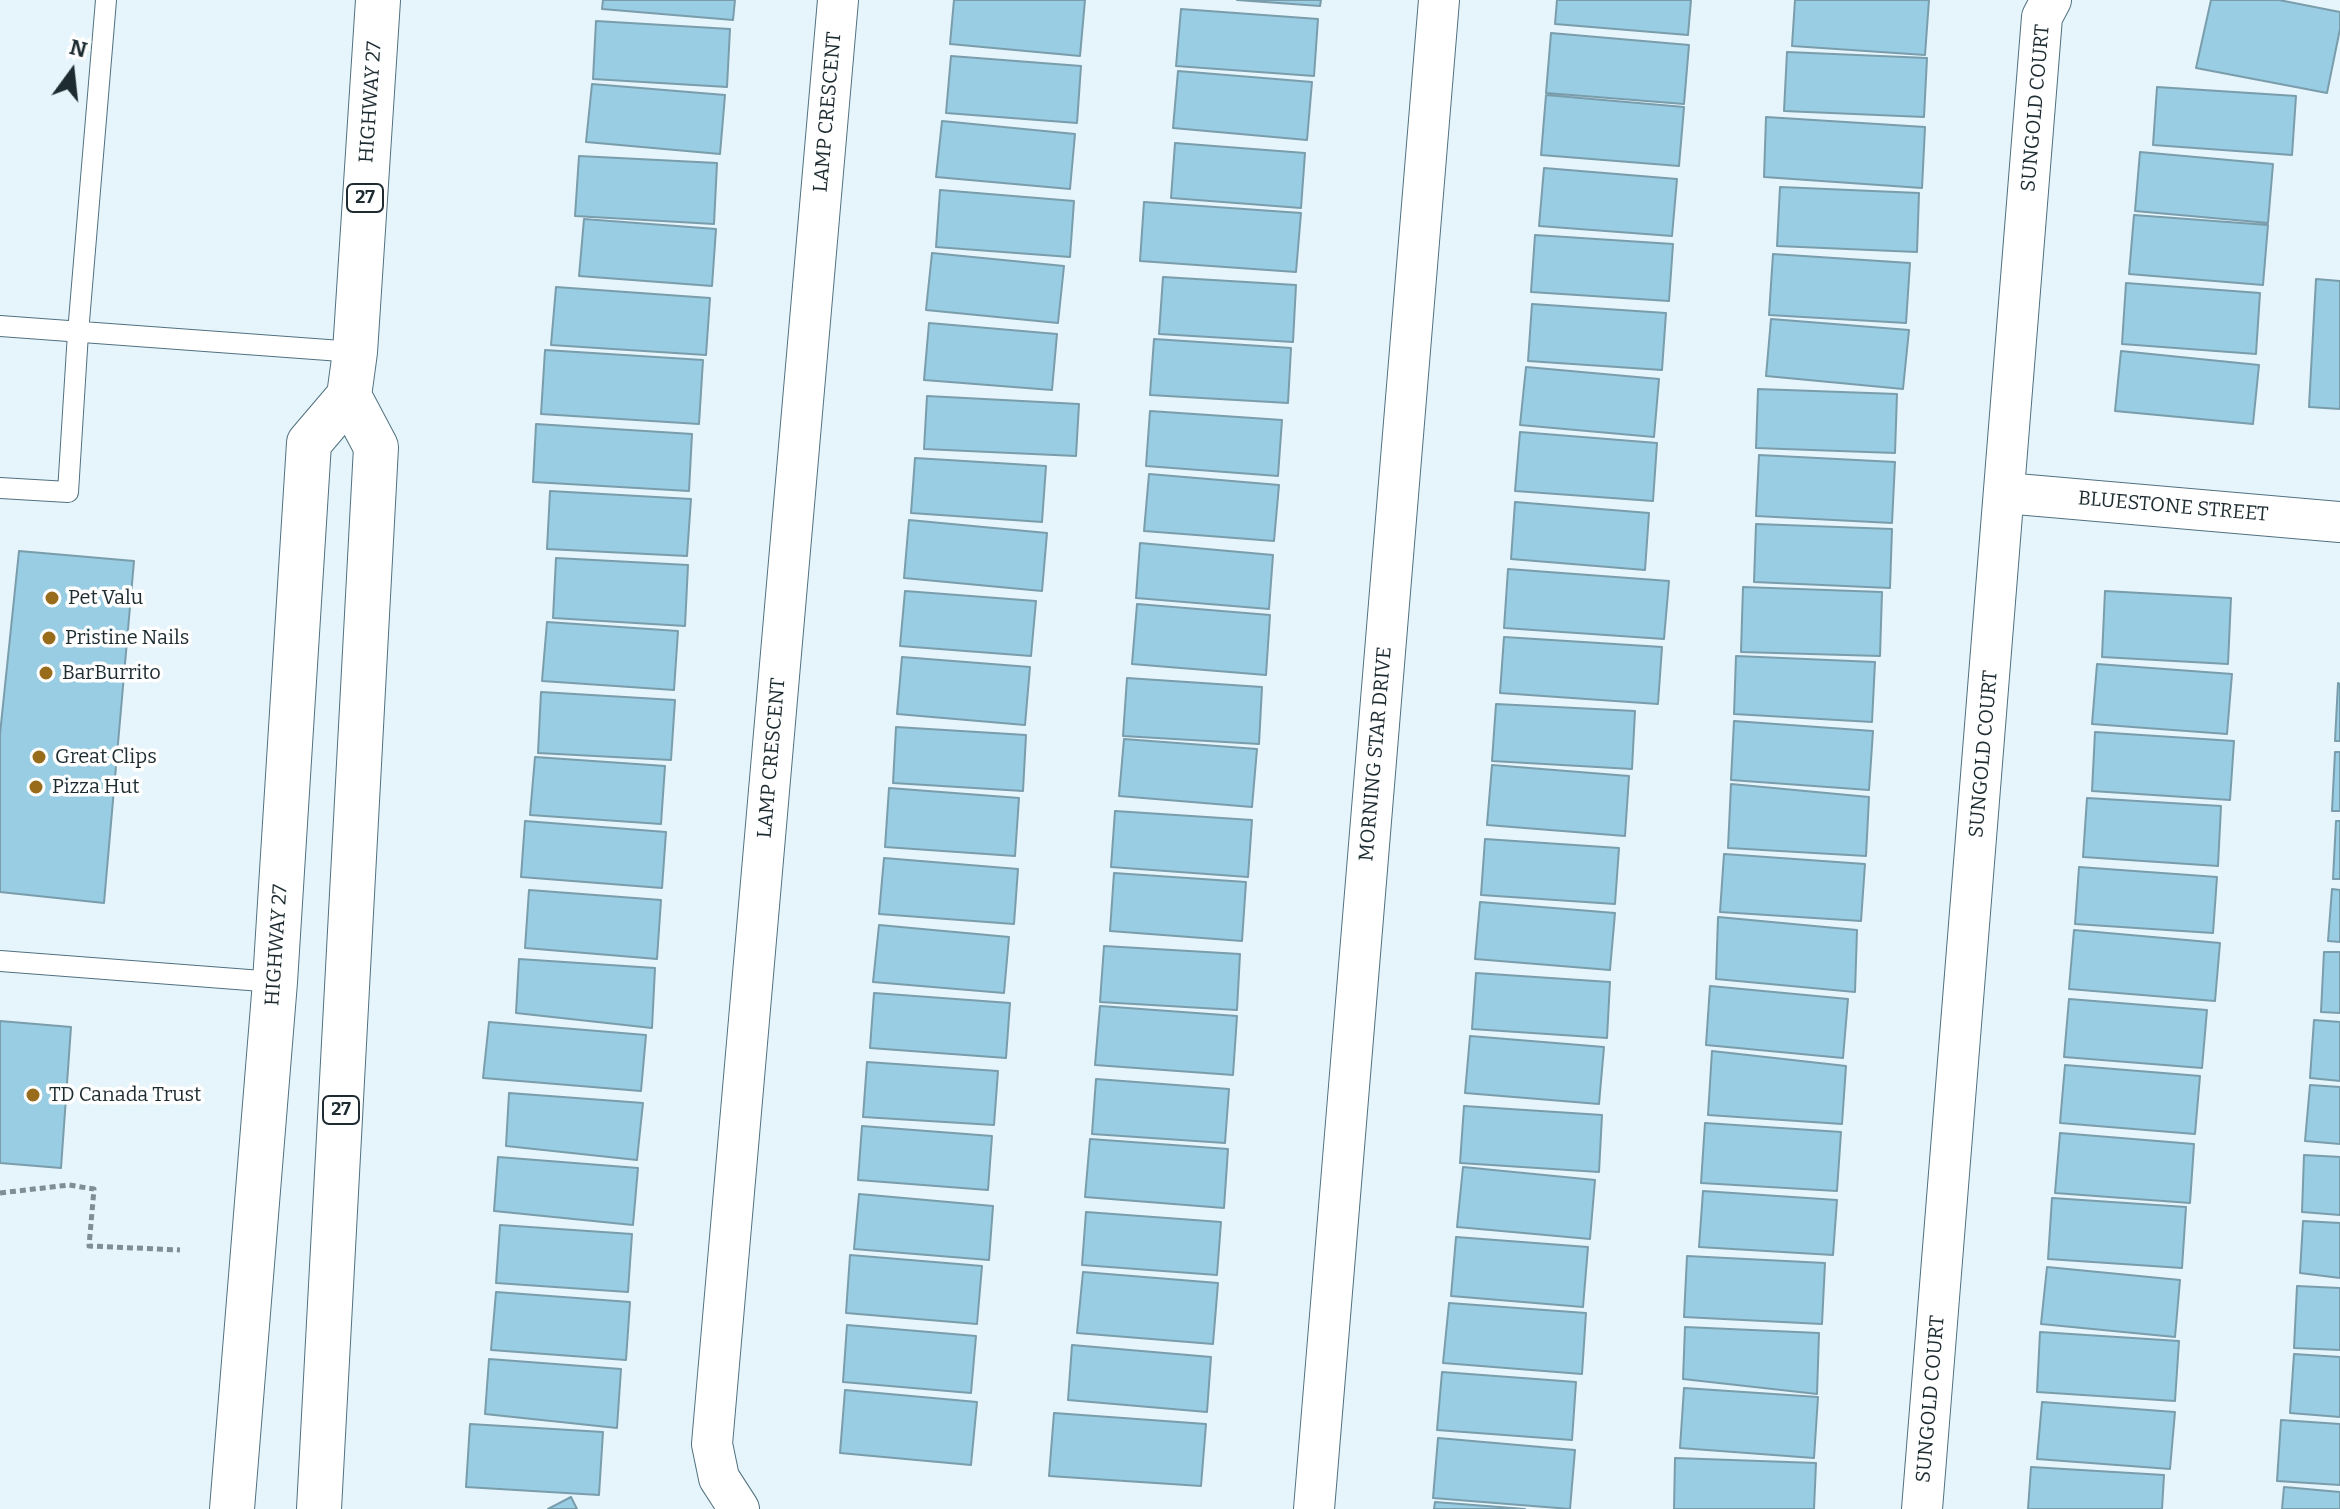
<!DOCTYPE html>
<style>
body{margin:0}
#map{position:relative;width:2340px;height:1509px;overflow:hidden;background:#e6f4fb;font-family:Bitter,serif}
canvas{display:block}
.north{position:absolute;left:32px;top:32px;width:80px;height:80px;-webkit-text-stroke:6px #fefffe;paint-order:stroke;rotate:15deg;font-size:22px;font-weight:700;line-height:32px;text-align:center;color:#1e2c32}
.north::after{content:'';display:block;margin:auto;width:28px;height:36px;background:#1e2c32;clip-path:polygon(50% 0,100% 100%,50% 72%,0 100%)}
</style>
<div id="map">
<canvas width="2340" height="1509"></canvas>
<div class="north">N</div>
</div>
<script>
const c = document.querySelector('canvas').getContext('2d');
c.lineJoin = 'round';
function paint(path, color) { c.fillStyle = color; c.fill(path, 'evenodd'); }
function strokePath(path, color, width, dash) { c.strokeStyle = color; c.lineWidth = width; c.lineCap = dash ? 'butt' : 'round'; c.setLineDash(dash || []); c.stroke(path); }
function label(font, color, halo, rows, align = 'center') {
  c.font = font + ' Bitter,serif'; c.lineWidth = 7; c.setLineDash([]); c.textBaseline = 'middle'; c.strokeStyle = halo; c.fillStyle = color; for (const [text, x, y, turn = 0] of rows) {
    c.save(); c.translate(x, y); c.rotate((+turn || 0) * Math.PI / 180); c.textAlign = isNaN(turn) ? turn : align; if (halo) c.strokeText(text, 0, 0); c.fillText(text, 0, 0); c.restore();
  }
}
const building = new Path2D(`
 M603 0H735L733 20 602 9Z
 M954 0H1085L1080 56 950 44Z
 M1237 0H1321L1320 6Z
 M1557 0H1691L1688 35 1555 24Z
 M1795 0H1929L1925 55 1792 46Z
 M2211 0H2279L2340 12V29L2327 93 2196 68Z
 M1181 9 1318 19 1314 76 1176 66Z
 M596 21 730 29 727 87 593 79Z
 M1551 33 1689 45 1684 104 1546 93Z
 M1787 52 1927 58 1924 117 1784 111Z
 M951 56 1081 66 1077 123 946 113Z
 M1178 71 1312 82 1307 140 1173 128Z
 M592 84 725 95 720 154 586 142Z
 M2157 87 2296 96 2292 155 2153 145Z
 M1546 95 1684 107 1679 166 1541 155Z
 M1766 117 1925 127 1922 188 1764 177Z
 M942 121 1075 134 1070 189 936 177Z
 M1175 143 1305 153 1301 208 1171 198Z
 M2140 152 2273 164 2268 223 2135 211Z
 M579 156 717 163 714 224 575 216Z
 M1544 168 1677 179 1672 236 1539 226Z
 M1780 187 1919 193 1917 252 1777 246Z
 M940 190 1074 201 1070 257 936 247Z
 M1144 202 1301 213 1296 272 1140 261Z
 M2134 215 2268 225 2263 285 2129 274Z
 M584 219 716 229 712 286 579 276Z
 M1535 235 1673 244 1669 301 1531 292Z
 M932 253 1064 266 1058 323 926 310Z
 M1773 254 1910 263 1906 323 1769 315Z
 M1163 277 1296 285 1293 342 1159 334Z
 M2316 279 2340 281V409L2309 407Z
 M2126 283 2260 293 2256 354 2122 344Z
 M556 287 710 298 706 355 551 345Z
 M1532 304 1666 313 1662 370 1528 361Z
 M1771 319 1909 330 1903 389 1766 376Z
 M929 323 1057 334 1052 390 924 380Z
 M1154 339 1291 348 1288 403 1150 395Z
 M545 350 703 360 699 424 541 414Z
 M2121 351 2259 365 2253 424 2115 411Z
 M1526 367 1659 379 1654 437 1520 425Z
 M1758 389 1897 394 1895 453 1756 448Z
 M927 396 1079 404 1076 456 924 449Z
 M1150 411 1282 420 1278 476 1146 466Z
 M536 424 692 434 689 491 533 482Z
 M1520 432 1657 443 1653 501 1515 491Z
 M1759 455 1895 462 1892 523 1756 516Z
 M915 458 1046 466 1042 522 911 513Z
 M1149 474 1279 485 1274 541 1144 531Z
 M550 491 691 499 687 556 547 549Z
 M1515 502 1649 513 1645 570 1511 559Z
 M909 520 1047 533 1042 591 904 578Z
 M1756 524 1892 529 1890 588 1754 582Z
 M1140 543 1273 555 1269 609 1136 598Z
 M19 551 134 561 104 903 0 892V734Z
 M556 558 688 565 685 626 553 618Z
 M1508 569 1669 581 1664 639 1504 628Z
 M1743 587 1882 592 1880 656 1741 652Z
 M905 591 1036 601 1031 656 900 646Z
 M2105 591 2231 598 2228 664 2102 657Z
 M1137 604 1270 615 1266 675 1132 664Z
 M547 622 678 631 674 690 542 681Z
 M1504 637 1662 647 1658 704 1500 693Z
 M1736 656 1875 662 1872 722 1734 714Z
 M902 657 1030 667 1025 725 897 714Z
 M2097 664 2232 674 2227 734 2092 724Z
 M1127 678 1262 687 1259 744 1123 736Z
 M2338 683 2340 684V741H2335Z
 M541 692 675 700 671 760 538 753Z
 M1496 704 1635 711 1632 769 1492 761Z
 M1734 721 1873 731 1869 790 1731 780Z
 M896 727 1026 735 1023 791 893 783Z
 M2095 732 2234 741 2230 800 2092 791Z
 M1124 739 1257 749 1252 807 1119 796Z
 M2335 752H2340V811H2332Z
 M535 757 665 766 661 824 530 815Z
 M1492 765 1629 776 1625 836 1487 825Z
 M1731 784 1869 797 1866 856 1728 848Z
 M889 788 1019 798 1015 856 885 847Z
 M2087 798 2221 806 2218 866 2083 857Z
 M1115 811 1252 820 1248 877 1111 867Z
 M525 821 666 832 662 888 521 877Z
 M2336 821H2340V879H2333Z
 M1485 839 1619 848 1615 904 1481 895Z
 M1724 854 1865 864 1861 921 1720 912Z
 M884 858 1018 869 1014 924 879 914Z
 M2079 867 2217 877 2213 933 2075 924Z
 M1114 873 1246 882 1242 941 1110 931Z
 M2332 889 2340 890V942L2328 941Z
 M529 890 661 900 657 959 525 948Z
 M1480 902 1615 913 1610 970 1475 959Z
 M1718 917 1857 930 1855 992 1716 979Z
 M879 925 1009 937 1004 993 873 982Z
 M2074 930 2220 943 2215 1001 2069 989Z
 M1104 946 1240 954 1237 1010 1100 1002Z
 M2324 952H2340V1013L2321 1012Z
 M519 959 655 968 652 1028 516 1013Z
 M1476 973 1610 982 1607 1038 1472 1029Z
 M1710 986 1848 999 1843 1058 1706 1045Z
 M874 993 1010 1003 1006 1058 870 1048Z
 M2069 999 2207 1010 2202 1068 2064 1057Z
 M1100 1006 1237 1016 1233 1075 1095 1065Z
 M2314 1020 2340 1022V1081L2310 1078Z
 M0 1021 71 1027 61 1168 0 1163Z
 M489 1022 646 1035 641 1091 483 1078Z
 M1470 1036 1604 1047 1599 1104 1465 1093Z
 M1712 1051 1846 1066 1842 1124 1708 1115Z
 M867 1062 998 1071 994 1125 863 1117Z
 M2065 1065 2200 1076 2195 1134 2060 1123Z
 M1096 1079 1229 1089 1225 1143 1092 1134Z
 M2310 1085 2340 1087V1144L2305 1141Z
 M509 1093 643 1103 637 1160 506 1146Z
 M1464 1106 1602 1115 1599 1172 1460 1163Z
 M1705 1123 1841 1132 1837 1191 1701 1183Z
 M862 1126 992 1136 988 1190 858 1180Z
 M2060 1133 2194 1144 2190 1203 2055 1193Z
 M1090 1139 1228 1149 1224 1208 1085 1197Z
 M2304 1155 2340 1157V1215L2302 1212Z
 M498 1157 638 1168 633 1225 494 1211Z
 M1463 1167 1595 1180 1590 1239 1457 1227Z
 M1703 1191 1837 1200 1833 1255 1699 1247Z
 M859 1194 993 1206 989 1260 854 1249Z
 M2052 1198 2186 1207 2182 1268 2048 1259Z
 M1086 1212 1221 1222 1217 1275 1082 1265Z
 M2303 1221 2340 1223V1278L2300 1273Z
 M500 1225 632 1234 628 1292 496 1283Z
 M1456 1237 1588 1247 1583 1307 1451 1296Z
 M850 1255 982 1266 977 1324 846 1313Z
 M1687 1256 1825 1263 1822 1324 1684 1317Z
 M2047 1267 2180 1280 2175 1337 2041 1324Z
 M1083 1272 1218 1283 1213 1344 1077 1333Z
 M2297 1286 2340 1288V1350L2294 1348Z
 M496 1292 630 1302 626 1360 491 1350Z
 M1449 1303 1586 1313 1582 1374 1443 1363Z
 M847 1325 976 1336 971 1393 843 1382Z
 M1685 1327 1819 1333 1817 1394 1683 1379Z
 M2040 1332 2179 1341 2175 1401 2037 1392Z
 M1072 1345 1211 1357 1207 1412 1068 1400Z
 M2294 1354 2340 1357V1417L2290 1413Z
 M489 1359 621 1369 617 1428 485 1414Z
 M1442 1372 1576 1382 1572 1440 1437 1430Z
 M1684 1388 1818 1397 1814 1458 1680 1448Z
 M845 1390 977 1402 971 1465 840 1453Z
 M2042 1402 2175 1412 2170 1469 2037 1459Z
 M1054 1413 1206 1424 1201 1486 1049 1476Z
 M2281 1420 2340 1424V1485L2277 1481Z
 M470 1424 603 1432 599 1495 466 1487Z
 M1438 1438 1575 1450 1570 1509 1433 1498Z
 M1675 1458 1816 1463 1814 1509H1674Z
 M2031 1467 2164 1475 2162 1509H2028Z
 M2284 1487 2340 1492V1509H2282Z
 M571 1497 577 1509H548Z
 M1435 1502 1525 1509H1434Z`);
paint(building, '#99cde3');
strokePath(building, '#7a9dac', 2);
const service = new Path2D(`
 M0 326 355 352
 M0 488 68 492 78 333 106 0
 M0 961 275 982`);
const minor = new Path2D(`
 M2005 493 2340 522
 M739 1509 719 1478 712 1444 838 0
 M1314 1509 1439 0
 M1922 1509 2042 17 2051 0`);
const primary = new Path2D(`
 M232 1509 275 982 309 443 349 396 355 352 378 0
 M319 1509 376 447 349 396`);
strokePath(service, '#50717f', 22);
strokePath(minor, '#50717f', 42);
strokePath(primary, '#50717f', 46);
strokePath(new Path2D(`
 M0 1193 69 1185 94 1189 89 1246 180 1250`), '#7f8d94', 5, [6, 4]);
strokePath(service, '#fff', 20);
strokePath(minor, '#fff', 40);
strokePath(primary, '#fff', 44);
for (const [x, y, r, color] of [
 [52,598,8,"#986c1a"],
 [49,638,8,"#986c1a"],
 [46,673,8,"#986c1a"],
 [39,757,8,"#986c1a"],
 [36,787,8,"#986c1a"],
 [33,1095,8,"#986c1a"]
]) { const dot = new Path2D(); dot.arc(x, y, r, 0, 2 * Math.PI); c.fillStyle = color; c.fill(dot); strokePath(dot, '#fefffe', 3); }
for (const [x, y, w] of [
 [365,198,36],
 [341,1110,36]
]) { const box = new Path2D(); box.roundRect(x - w / 2, y - 14, w, 28, 6); c.fillStyle = '#fefffe'; c.fill(box); strokePath(box, '#1e2c32', 2); }
label('bold 18px', '#1e2c32', null, [
 ["27",365,198],
 ["27",341,1110]
]);
label('20px', '#1e2c32', '#fefffe', [
 ["HIGHWAY 27",371,102,-86],
 ["SUNGOLD COURT",2036,108,-85],
 ["LAMP CRESCENT",828,112,-85],
 ["BLUESTONE STREET",2173,507,5],
 ["MORNING STAR DRIVE",1376,754,-85],
 ["SUNGOLD COURT",1984,754,-85],
 ["LAMP CRESCENT",772,758,-85],
 ["HIGHWAY 27",277,945,-86],
 ["SUNGOLD COURT",1931,1399,-85]
]);
label('20px', '#1e2c32', '#fefffe', [
 ["Pet Valu",68,598],
 ["Pristine Nails",65,638],
 ["BarBurrito",62,673],
 ["Great Clips",55,757],
 ["Pizza Hut",52,787],
 ["TD Canada Trust",49,1095]
], 'left');
</script>
